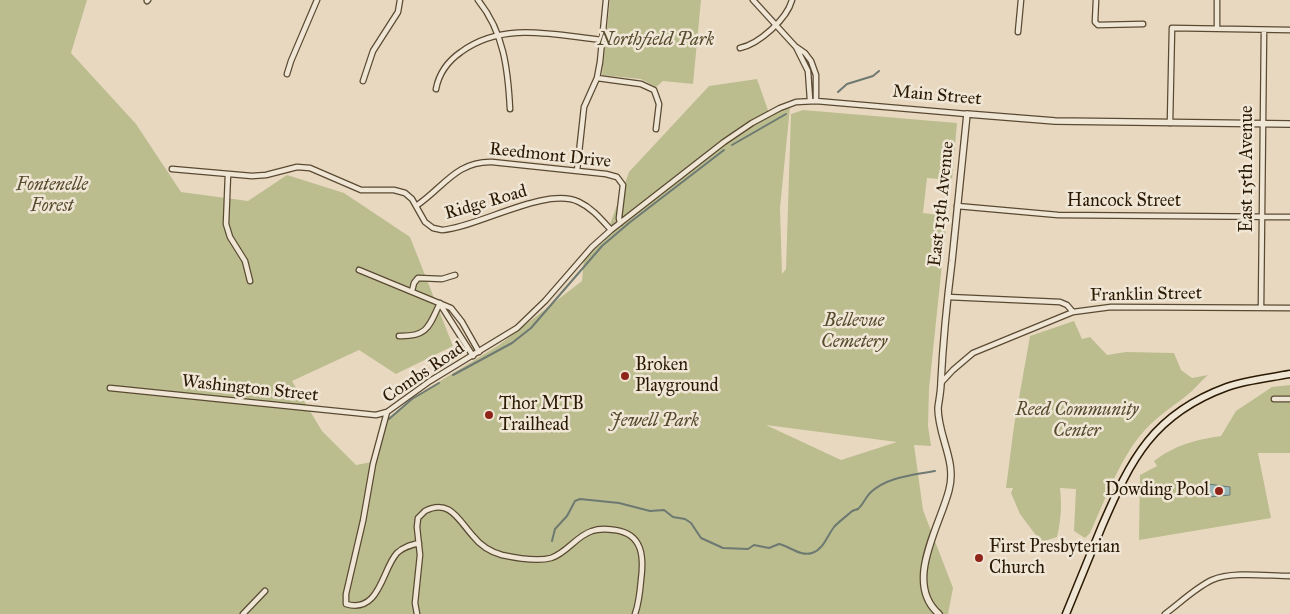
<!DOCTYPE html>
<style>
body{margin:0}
canvas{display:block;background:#e8d8c0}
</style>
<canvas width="1290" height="614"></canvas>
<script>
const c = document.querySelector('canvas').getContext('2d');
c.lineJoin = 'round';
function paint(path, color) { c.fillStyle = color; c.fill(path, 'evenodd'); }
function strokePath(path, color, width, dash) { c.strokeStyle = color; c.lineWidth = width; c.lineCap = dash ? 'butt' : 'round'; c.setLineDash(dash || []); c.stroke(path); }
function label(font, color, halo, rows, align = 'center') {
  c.font = font + ' "IM FELL Great Primer",serif'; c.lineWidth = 5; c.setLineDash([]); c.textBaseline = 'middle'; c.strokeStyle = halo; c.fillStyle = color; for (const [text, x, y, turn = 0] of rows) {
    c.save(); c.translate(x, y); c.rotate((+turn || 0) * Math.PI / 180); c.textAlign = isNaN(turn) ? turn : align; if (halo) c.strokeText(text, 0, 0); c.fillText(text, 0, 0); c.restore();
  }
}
paint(new Path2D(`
 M0 0H87L71 53 136 124 181 192 248 201 287 175 344 193 410 237 453 346 396 374 359 350 292 381 322 431 356 465 377 461 389 417 419 394 499 345 582 281 584 257 604 241 629 172 709 86 757 79 770 116 790 107 780 208 782 274 786 269 791 114 803 110 957 123 952 180 927 178 923 213 947 216 929 389 928 426 931 446 914 445 923 510 953 588 948 614H0ZM766 425 897 442 841 460Z
 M610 0H701L693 84 663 81 656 87 641 79 602 75Z
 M1074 321 1082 339 1090 337 1107 355 1126 352 1174 353 1181 370 1192 378 1208 375C1202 380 1197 386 1192 391 1176 405 1158 415 1144 431 1120 458 1105 500 1090 533L1085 538 1074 531 1076 489 1060 488C1062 507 1061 519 1057 537L1041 542 1020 514 1011 493 1013 488H1006L1014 426 1030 336Z
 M1290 385V453H1258L1271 518 1139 540 1140 475 1157 466 1154 461C1175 445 1195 440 1221 436L1236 411 1272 387Z`), '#bbbd8f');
const water = new Path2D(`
 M1208 484 1230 487V495L1208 497Z`);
paint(water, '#99b8ba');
strokePath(water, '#6d7971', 1);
strokePath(new Path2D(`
 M838 92 847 84 873 76 879 71
 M732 145 786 114
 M453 375 512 343 531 328 602 246 629 223 724 150
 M389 419 412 399 439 383
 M552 541 555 529 567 516 575 501 580 499 619 503 650 511 664 510 673 517 685 519 691 523 701 538 723 548 748 549 754 545 769 548 779 544C789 546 801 557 812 553 824 549 827 536 834 527 835 525 849 514 851 512 853 510 856 510 858 509 863 505 865 498 870 493 886 477 913 475 935 471`), '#6d7971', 2);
const minor = new Path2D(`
 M478 0C504 32 508 70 510 109
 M753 0 795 46 805 53 811 61 816 75V101
 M1096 0 1095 22 1098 25 1143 24
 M147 1 148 0
 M1217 28V0
 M1018 32 1021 0
 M796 47 808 71 810 100
 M740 48C759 44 787 19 792 0
 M287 74 291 61 317 0
 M597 78 641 84 654 90 659 104 656 129
 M363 81 373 51 398 12 400 0
 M436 89C439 73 448 61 461 52 503 21 554 35 602 40
 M1170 123 1172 28 1290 30
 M172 169 252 176 266 175 297 167 310 168 361 190H394L405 193 412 199 425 222 433 228 442 230C479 227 546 186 579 202 592 208 601 219 611 230
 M577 171 584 107 597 78 600 62 606 0
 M228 174 226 224 230 237 245 261 250 281
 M416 206C443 188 456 161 492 162L606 174 617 177 623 185 619 218 620 223
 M957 206 1058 215 1290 217
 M359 270 451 308 462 322 479 352
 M412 291 414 283 418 278 442 279 455 275
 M948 297 1060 302 1067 305 1073 312
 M440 304 473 356
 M1261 308 1264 30
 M399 336C428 337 429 326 440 303
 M941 383 953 370 973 353 1073 312 1111 307 1290 308
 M110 388 376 415 387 412
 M1274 399H1290
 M419 543C411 545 403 547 397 553 382 569 380 614 346 604V594L363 521 373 464 387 412 430 381 517 328 545 301 592 247 611 230 724 142 752 123 780 108 796 102 816 101 967 114
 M243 614 265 591
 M417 614 415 603 420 555 417 527 418 518 425 511C450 498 459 521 473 536 480 545 491 552 502 555 516 558 537 562 551 558 567 553 576 536 592 531 600 528 607 529 615 530 643 534 644 557 641 580 640 592 639 603 635 614
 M1165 614C1180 603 1195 588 1212 580 1232 571 1268 576 1290 576`);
const tertiary = new Path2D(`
 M939 614C903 583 940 526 949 490 957 461 938 437 938 408 939 400 941 391 941 382 943 342 947 301 952 261 957 212 962 163 967 114L1055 121 1290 124`);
const secondary = new Path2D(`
 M1066 614C1078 585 1090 556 1102 526 1131 459 1153 414 1227 387 1247 380 1269 378 1290 374`);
strokePath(minor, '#5a4a32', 7);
strokePath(tertiary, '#5a4a32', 8);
strokePath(secondary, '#2b1a03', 9);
strokePath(minor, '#f0e6d6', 4.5);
strokePath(tertiary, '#f0e6d6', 5.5);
strokePath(secondary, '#f0e6d6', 6);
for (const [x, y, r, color] of [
 [625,376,5,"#8f2418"],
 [489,415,5,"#8f2418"],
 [1219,491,5,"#8f2418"],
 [979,558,5,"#8f2418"]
]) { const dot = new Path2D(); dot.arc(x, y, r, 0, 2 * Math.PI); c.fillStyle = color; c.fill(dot); strokePath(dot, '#f0e6d6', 2); }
label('italic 18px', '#564b2d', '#f0e6d6', [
 ["Northfield Park",656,41],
 ["Fontenelle",52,186],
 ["Forest",52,207],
 ["Bellevue",854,322],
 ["Cemetery",854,343],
 ["Reed Community",1077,411],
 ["Center",1077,432],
 ["Jewell Park",654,422]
]);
label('18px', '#2b1a03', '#f0e6d6', [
 ["Main Street",937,96,5],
 ["Reedmont Drive",550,156,6],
 ["East 15th Avenue",1248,169,-90],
 ["Hancock Street",1124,202],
 ["Ridge Road",486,203,-16],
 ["East 13th Avenue",942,204,-84],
 ["Franklin Street",1146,295,-1],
 ["Combs Road",424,373,-34],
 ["Washington Street",250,389,6]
]);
label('18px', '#2b1a03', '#f0e6d6', [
 ["Broken",635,366],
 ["Playground",635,387],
 ["Thor MTB",499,405],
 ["Trailhead",499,426],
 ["Dowding Pool",1209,491,"right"],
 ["First Presbyterian",989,548],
 ["Church",989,569]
], 'left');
</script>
